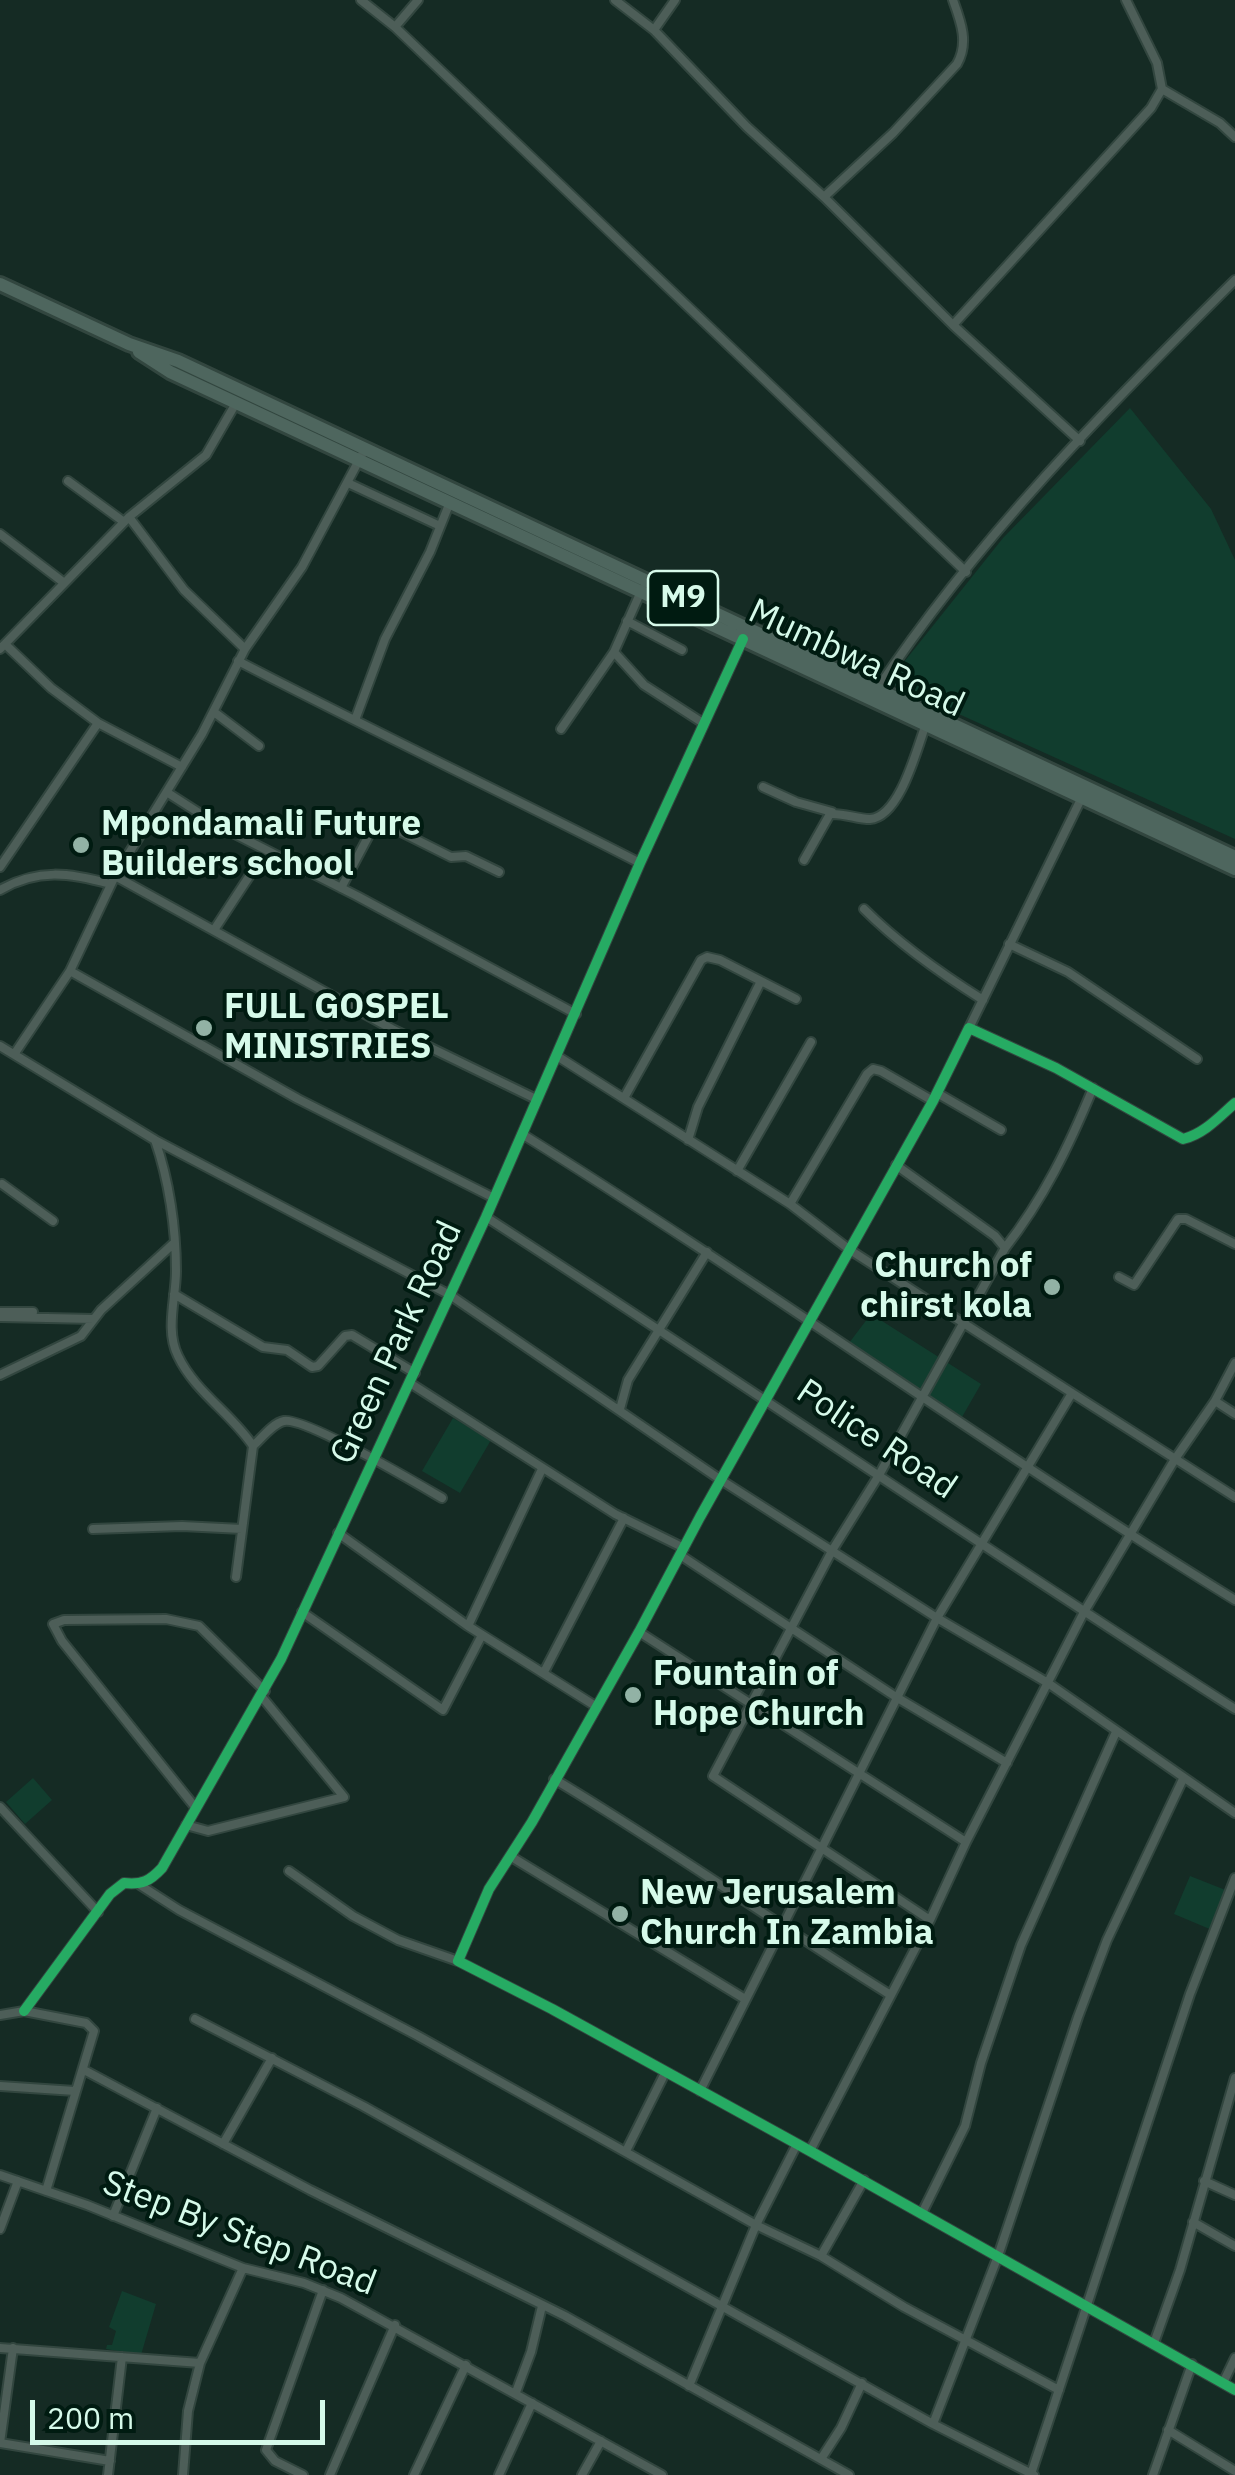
<!DOCTYPE html>
<style>
body{margin:0}
#map{position:relative;width:1235px;height:2475px;overflow:hidden;background:#152b24;font-family:"IBM Plex Sans",sans-serif}
canvas{display:block}
.scale{position:absolute;left:30px;top:2400px;width:295px;height:45px;box-sizing:border-box;border:5px solid #d6faea;border-top:0;padding-left:12px;font-size:30px;line-height:35px;white-space:nowrap;color:#d6faea;-webkit-text-stroke:8px #001b11;paint-order:stroke}
</style>
<div id="map">
<canvas width="1235" height="2475"></canvas>
<div class="scale">200 m</div>
</div>
<script>
const c = document.querySelector('canvas').getContext('2d');
c.lineJoin = 'round';
function paint(path, color) { c.fillStyle = color; c.fill(path, 'evenodd'); }
function strokePath(path, color, width, dash) { c.strokeStyle = color; c.lineWidth = width; c.lineCap = dash ? 'butt' : 'round'; c.setLineDash(dash || []); c.stroke(path); }
function label(font, color, halo, rows, align = 'center') {
  c.font = font + ' "IBM Plex Sans",sans-serif'; c.lineWidth = 8; c.setLineDash([]); c.textBaseline = 'middle'; c.strokeStyle = halo; c.fillStyle = color; for (const [text, x, y, turn = 0] of rows) {
    c.save(); c.translate(x, y); c.rotate((+turn || 0) * Math.PI / 180); c.textAlign = isNaN(turn) ? turn : align; if (halo) c.strokeText(text, 0, 0); c.fillText(text, 0, 0); c.restore();
  }
}
paint(new Path2D(`
 M1130 408 1211 509 1235 560V839L888 682 1003 538Z
 M871 1314 981 1384 962 1417 849 1343Z
 M453 1418 491 1440 460 1493 422 1471Z
 M33 1778 52 1800 25 1824 6 1802Z
 M1190 1876 1228 1891 1212 1930 1174 1914Z
 M122 2291 156 2304 141 2355 106 2349 107 2345H112L116 2331 109 2327Z`), '#113d2e');
const minor = new Path2D(`
 M361 0 395 27 966 572
 M615 0 654 30 747 127 824 197 953 325 1080 441
 M395 27 418 0
 M654 30 675 0
 M1162 89 1220 123 1235 137
 M824 197 893 133 957 64C969 43 961 22 953 0
 M953 325 1151 108 1162 89 1157 63 1126 0
 M68 481 124 522
 M348 483 440 526
 M129 517 184 590 245 649
 M0 534 63 582
 M627 621 682 650
 M6 645 51 688 98 723 182 767
 M0 649 129 517 206 455 236 403
 M614 652 644 685 703 723
 M238 661C371 730 506 794 640 863
 M876 691C976 540 1107 407 1235 280
 M214 712 259 746
 M355 720 385 639 430 552 450 502
 M561 729 614 652 642 589
 M763 787 796 802 832 812
 M168 793 221 827 357 896 576 1014
 M804 860 830 814C844 813 857 819 870 819 900 817 917 748 926 724
 M0 867 98 723
 M115 876 202 734 245 649 302 567 365 449
 M341 888 377 820 451 857 466 856 499 872
 M0 890C38 868 70 873 110 884
 M864 909C900 945 940 973 983 1000
 M214 930 252 872
 M1009 944 1068 972 1197 1059
 M70 971 298 1099 494 1198
 M969 1028 1082 797
 M0 1046 155 1140 450 1295 721 1480 937 1618 1048 1683 1235 1813
 M15 1053 70 971 115 876 392 1029 536 1099
 M557 1056 790 1204 850 1250 1072 1393
 M937 1093 1001 1130
 M624 1098 701 960 707 957 720 960 796 999
 M1235 1103C1219 1117 1204 1134 1183 1139L1056 1068 969 1028 933 1101 700 1517 639 1632 532 1822 489 1889 458 1961 552 2009 810 2151 1235 2390
 M522 1134C763 1284 993 1451 1235 1600
 M155 1140C169 1180 176 1228 176 1271 176 1298 165 1330 178 1356 195 1392 232 1414 253 1446L236 1577
 M688 1140 698 1107 761 981
 M896 1165 995 1236 1005 1248 879 1475 833 1549 713 1776 930 1920
 M737 1171 811 1042
 M2 1184 53 1221
 M790 1204 867 1074 873 1069 881 1071 933 1101
 M486 1217C737 1379 983 1548 1235 1709
 M1005 1248C1044 1198 1069 1146 1093 1088
 M1119 1277 1134 1285 1178 1219H1186L1235 1244
 M174 1294 263 1347 287 1350 312 1367 318 1366 345 1336 352 1335 415 1373
 M0 1312H33
 M0 1317 94 1319
 M0 1375 81 1336 101 1310 173 1244
 M410 1383 615 1514 684 1548
 M1215 1401 1235 1414
 M620 1409 628 1380 707 1252
 M253 1446C261 1439 273 1423 284 1421 305 1417 418 1484 442 1498
 M93 1529 182 1526 242 1529
 M338 1533 468 1626 597 1707
 M680 1555 896 1697 1007 1763
 M302 1612 443 1710 482 1635
 M468 1626 542 1469
 M639 1632 966 1842
 M544 1672 624 1518
 M554 1779C668 1847 776 1924 889 1994
 M0 1807 98 1912
 M195 1807 62 1641 53 1624 64 1620 166 1619 199 1626 265 1691
 M186 1825 208 1831 344 1797 262 1697
 M510 1856 745 1999
 M289 1871 353 1916 398 1940 458 1961
 M140 1885 179 1910 418 2036 756 2225 821 2256 904 2307 1059 2390
 M24 2011 110 1894 124 1883C142 1885 150 1881 162 1868L281 1659 486 1217 640 863 743 639
 M0 2015 24 2011 86 2023 94 2031 46 2191
 M195 2019 363 2106 933 2424 1034 2475
 M84 2070 310 2190 565 2316 849 2475
 M0 2086 75 2091
 M700 2091 937 1618 1072 1393 1235 1497
 M223 2144 272 2058
 M626 2151 665 2073
 M810 2151 930 1920 966 1842 1084 1612 1175 1459 1215 1401 1235 1363
 M0 2175 87 2205 243 2268 304 2283 341 2298 662 2475
 M1204 2181 1235 2195
 M922 2213 965 2126 981 2063 1021 1945 1116 1732
 M113 2216 157 2108
 M1193 2222 1235 2246
 M0 2229 18 2181
 M821 2256 864 2180
 M1154 2343 1180 2270 1235 2078
 M0 2348 200 2363 188 2411 183 2475
 M200 2363 243 2268
 M1223 2383 1235 2358
 M689 2386 756 2225 797 2144
 M516 2392 531 2352 542 2306
 M933 2424 998 2256 1078 2017 1107 1940 1183 1779
 M1168 2430 1235 2471
 M0 2443 110 2461
 M0 2443 13 2348
 M821 2459 841 2428 862 2383
 M1031 2474 1190 1994 1235 1878
 M108 2475 122 2357
 M303 2475 275 2461 266 2450 323 2290
 M330 2475 395 2325
 M414 2475 466 2365
 M499 2475 532 2403
 M582 2475 601 2441
 M1153 2475 1192 2364`);
const primary = new Path2D(`
 M0 284 129 344 178 361 1235 857
 M139 352 170 372 1235 869`);
strokePath(minor, '#32463f', 12);
strokePath(primary, '#32463f', 18);
strokePath(minor, '#4d5e58', 8);
strokePath(primary, '#4e665e', 12);
strokePath(new Path2D(`
 M1235 1103C1219 1117 1204 1134 1183 1139L1056 1068 969 1028 933 1101 700 1517 639 1632 532 1822 489 1889 458 1961 552 2009 810 2151 1235 2390
 M24 2011 110 1894 124 1883C142 1885 150 1881 162 1868L281 1659 486 1217 640 863 743 639`), '#26ab63', 10);
for (const [x, y, r, color] of [
 [81,845,10,"#92b2a5"],
 [204,1028,10,"#92b2a5"],
 [1052,1287,10,"#92b2a5"],
 [633,1695,10,"#92b2a5"],
 [620,1914,10,"#92b2a5"]
]) { const dot = new Path2D(); dot.arc(x, y, r, 0, 2 * Math.PI); c.fillStyle = color; c.fill(dot); strokePath(dot, '#001b11', 4); }
for (const [x, y, w] of [
 [683,598,70]
]) { const box = new Path2D(); box.roundRect(x - w / 2, y - 27, w, 54, 8); c.fillStyle = '#001b11'; c.fill(box); strokePath(box, '#d6faea', 2.5); }
label('bold 32px', '#d6faea', null, [
 ["M9",683,598]
]);
label('35px', '#d6faea', '#001b11', [
 ["Mumbwa Road",856,659,25],
 ["Green Park Road",397,1343,-65],
 ["Police Road",876,1440,34],
 ["Step By Step Road",239,2234,21]
]);
label('bold 35px', '#d6faea', '#001b11', [
 ["Mpondamali Future",101,825],
 ["Builders school",101,865],
 ["FULL GOSPEL",224,1008],
 ["MINISTRIES",224,1048],
 ["Church of",1032,1267,"right"],
 ["chirst kola",1032,1307,"right"],
 ["Fountain of",653,1675],
 ["Hope Church",653,1715],
 ["New Jerusalem",640,1894],
 ["Church In Zambia",640,1934]
], 'left');
</script>
